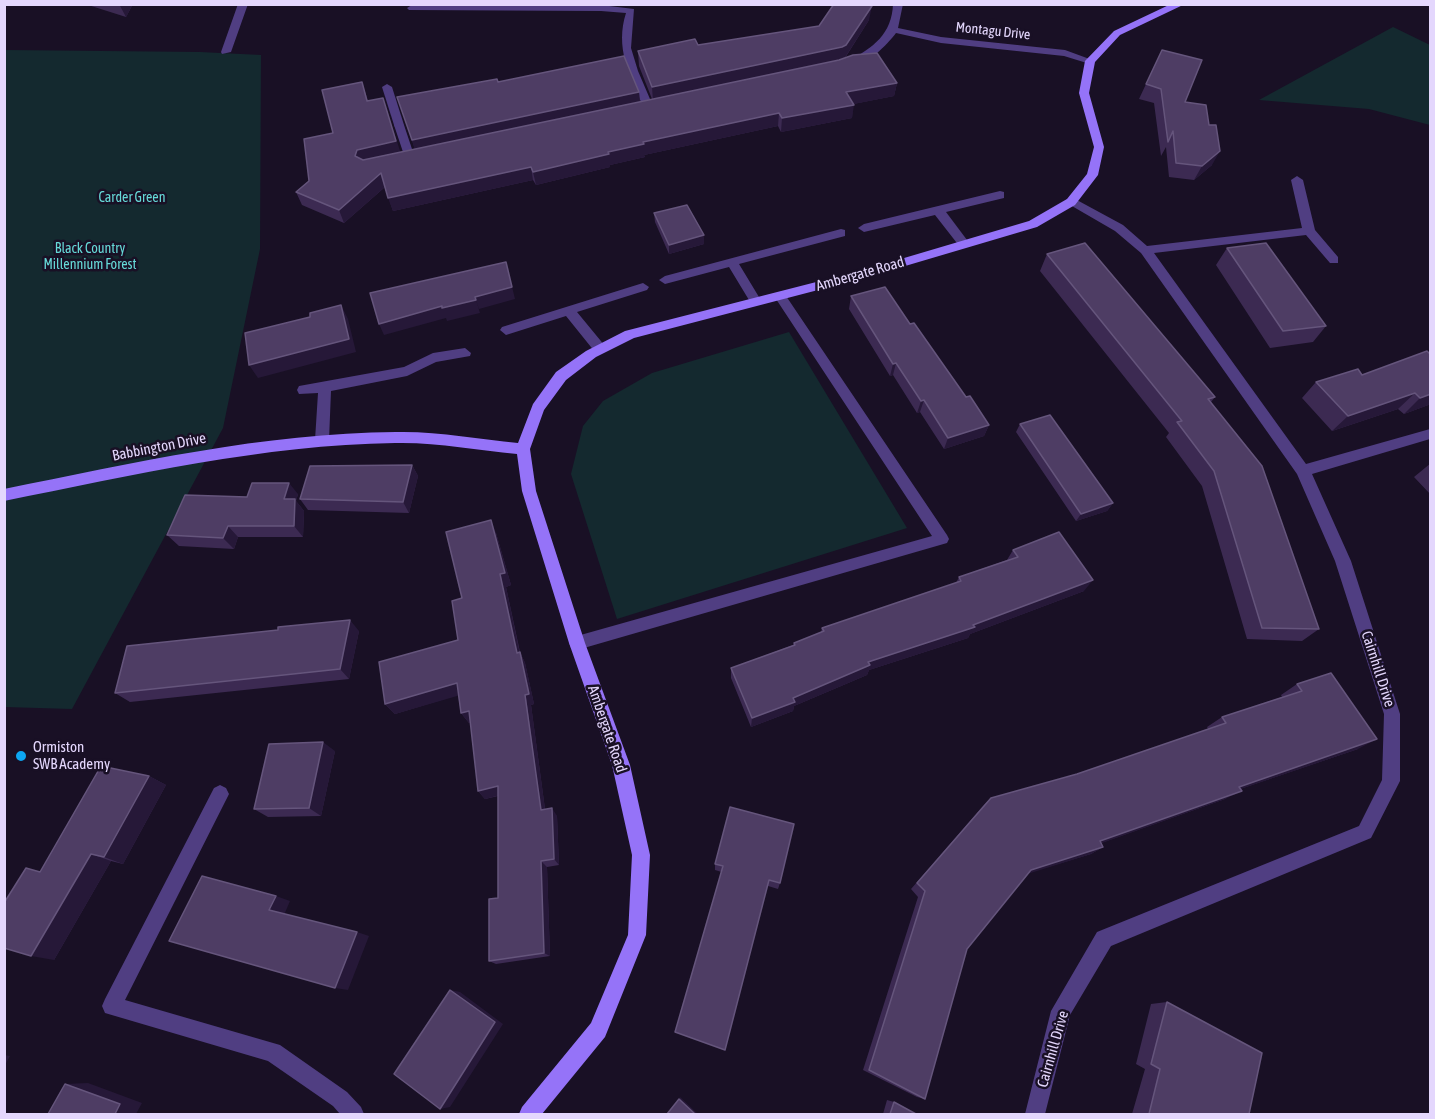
<!DOCTYPE html>
<style>
body{margin:0}
#map{position:relative;width:1435px;height:1119px;overflow:hidden;background:#191025;font-family:"Asap Condensed",sans-serif}
canvas{display:block}
.frame{position:absolute;inset:0;border:6px solid #e4d7fd;pointer-events:none}
</style>
<div id="map">
<canvas width="1435" height="1119"></canvas>
<div class="frame"></div>
</div>
<script>
const c = document.querySelector('canvas').getContext('2d');
c.lineJoin = 'round';
function paint(path, color) { c.fillStyle = color; c.fill(path, 'evenodd'); }
function strokePath(path, color, width, dash) { c.strokeStyle = color; c.lineWidth = width; c.lineCap = dash ? 'butt' : 'round'; c.setLineDash(dash || []); c.stroke(path); }
function label(font, color, halo, rows, align = 'center') {
  c.font = font + ' "Asap Condensed",sans-serif'; c.lineWidth = 5; c.setLineDash([]); c.textBaseline = 'middle'; c.strokeStyle = halo; c.fillStyle = color; for (const [text, x, y, turn = 0] of rows) {
    c.save(); c.translate(x, y); c.rotate((+turn || 0) * Math.PI / 180); c.textAlign = isNaN(turn) ? turn : align; if (halo) c.strokeText(text, 0, 0); c.fillText(text, 0, 0); c.restore();
  }
}
paint(new Path2D(`
 M1393 27 1430 45V125L1369 109 1259 100Z
 M5 50 200 52 261 55 260 249 223 428 72 709 5 707Z
 M789 332 907 528 617 619 571 474 583 426 603 401 652 373Z`), '#14292f');
paint(new Path2D(`
 M387 84 392 87 404 125 403 127H395L394 125 382 87Z`), '#503e82');
paint(new Path2D(`
 M238 4H248L231 52 222 54 221 52Z
 M893 4H903L898 28 941 37 1065 50 1095 61 1090 64 1064 56 941 43 896 33C886 46 866 67 848 65V61C873 48 892 34 893 4Z
 M412 5H601L634 9 631 48 638 71 653 106 648 109 643 106C629 75 615 47 626 13L601 11 409 10 407 8Z
 M399 122 404 125 415 158 414 160H406L405 158 394 125Z
 M1297 176 1303 180 1315 230 1338 257V263H1330L1306 235 1154 253 1306 464 1430 429V439L1312 474 1351 561 1400 714V781L1371 838 1111 946 1070 1015 1045 1114H1025L1051 1011 1097 932 1359 826 1382 780 1384 714 1335 561 1297 474 1141 253 1115 231 1065 202 1067 199H1075L1123 225 1147 246 1302 228 1291 180Z
 M1000 191 1004 192V198L946 212 970 244 964 248 960 247 935 215 864 232 858 228 864 224Z
 M841 229 845 230V236L739 264 762 302 756 306 752 305 729 267 665 284 659 280 665 276Z
 M643 283 649 287 647 290 577 312 605 346 606 349 605 352H595L566 316 506 335 500 330 502 327Z
 M780 292 784 293 947 535 949 539 947 543 577 650 571 648 569 643 571 638 577 636 932 536 776 299 774 296Z
 M465 348 471 353 470 356 436 362 407 376 331 391 329 440 322 445 317 444 315 440 318 393 299 394 297 390 299 386 404 367 433 353Z
 M220 785 226 788 229 794 226 800 125 1000 280 1045 347 1092 361 1107 364 1114H340L333 1106 268 1061 105 1013 102 1006 105 999 214 788Z`), '#503e82');
paint(new Path2D(`
 M1171 4H1185L1120 35 1095 62 1089 93 1104 147 1098 175 1075 205 1037 227 868 277 634 338 596 357 566 380 544 410 530 449 536 491 585 643 630 765 650 855 646 935 605 1037 542 1114H519L522 1107 591 1023 628 935 632 855 612 765 569 643 522 491 517 454C476 450 436 442 395 443 263 445 133 475 4 501V489C133 463 264 433 396 432 437 431 478 439 518 443L533 404 556 372 586 351 625 331 867 269 1029 221 1067 199 1087 174 1094 147 1079 93 1085 61 1114 31Z`), '#9573f8');
paint(new Path2D(`
 M85 4H133L126 17Z
 M869 20 845 58 897 83 894 96 853 104 852 118 781 132 778 126 644 155 645 157 610 165V167L536 185 533 180 393 211 385 187 344 223 302 205 296 192 309 181 333 133 362 82 368 101 400 152 415 149 397 97 498 82 639 92 640 102 652 99 639 66 638 51 698 45Z
 M1162 50 1212 165 1194 180 1169 177 1166 147 1161 156 1154 103 1139 99Z
 M654 213 704 244 669 254 655 222Z
 M1227 248 1326 326 1313 342 1270 348 1216 265Z
 M1047 254 1215 397 1211 402 1319 629 1302 641 1247 639 1202 486 1166 437 1169 433 1040 271Z
 M851 296 910 324 966 397 989 425 984 436 944 449 920 412 917 413 893 375 890 376 849 309Z
 M1431 355V404L1404 414 1398 409 1332 431 1302 398 1316 382 1362 375Z
 M1020 424 1113 503 1107 511 1076 521 1016 432Z
 M1431 463V495L1414 477Z
 M412 465 418 476 409 513 308 510 300 499Z
 M298 494 296 501 304 511 303 537H238L234 549 179 546 167 535 247 497Z
 M496 533 511 585 506 587 520 652 525 663 534 704 531 705 545 809 557 816 559 865 547 867 550 956 496 964 489 961 498 898V796L485 799 478 791 471 722 469 723 461 713 458 695 395 714 385 704 458 640 462 598Z
 M1013 550 1084 591 970 634 968 638 869 670 867 675 794 706 793 711 751 727 731 678V668L793 645 794 643 821 632 822 628 956 583 959 577 1007 560Z
 M359 631 349 679 130 702 115 693Z
 M1297 684 1358 749 1240 789 1225 799 1101 843 1103 847 1091 854 1028 873 967 949 925 1099 917 1097 863 1070 918 897 911 889 983 806 991 798 1077 774 1208 729 1207 727 1222 717 1282 697 1281 695Z
 M335 751 321 816 268 817 254 809Z
 M149 776 166 785 123 864 111 861 54 960 40 872Z
 M715 864 780 883 778 889 715 870Z
 M1167 1002 1249 1114H1132L1145 1069 1136 1064 1151 1004Z
 M887 1100 894 1102 916 1114H883Z`), '#3c2a52');
paint(new Path2D(`
 M119 4H133L126 17Z
 M872 6 869 20 844 59 653 101 652 87 842 47Z
 M897 83 894 96 844 106 846 92Z
 M639 92 640 104 415 151 412 140Z
 M383 98 401 154 362 163 355 156 357 150Z
 M854 105 852 118 781 132 782 118Z
 M779 113 778 126 644 155 645 157 610 165V167L536 185 533 172 643 142Z
 M1220 151 1212 165 1194 180 1202 166Z
 M531 167 533 180 393 211 388 198Z
 M381 173 386 186 344 223 339 210Z
 M704 235V244L669 254V245Z
 M506 262 515 299 479 309 475 297Z
 M476 300 480 313 447 321 446 318 384 335 379 324 442 306Z
 M341 305 348 319 356 352 258 378 249 365Z
 M896 363 893 375 890 376 893 364Z
 M1415 393 1398 409 1332 431 1348 416Z
 M1431 394V404L1404 414 1420 398Z
 M924 400 920 412 917 413 921 401Z
 M989 425 984 436 944 449 948 438Z
 M412 465 418 476 409 513 403 502Z
 M289 483 298 494 296 501 304 511 303 537 294 526 284 499Z
 M1113 503 1107 511 1076 521 1081 514Z
 M491 520 496 533 511 585 506 587 522 664 517 653 500 574Z
 M228 526 238 537 234 549 223 538Z
 M1093 580 1084 591 970 634 968 638 869 670 867 675 794 706 793 711 751 727 752 718 868 662 973 625Z
 M350 620 359 631 349 679 340 669Z
 M520 652 525 663 534 704 531 705 546 817 541 810Z
 M457 683 464 694 395 714 385 704Z
 M469 711 476 721 469 723 461 713Z
 M1377 739 1358 749 1223 795 1239 787Z
 M323 742 335 751 321 816 309 808Z
 M149 776 166 785 123 864 104 857Z
 M498 786 504 794 485 799 478 791Z
 M1242 791 1225 799 1088 848 1100 841Z
 M552 808 557 816 559 865 554 859Z
 M1103 847 1091 854 1021 876 1031 870Z
 M91 854 111 861 54 960 31 956Z
 M541 861 547 867 550 956 544 953Z
 M276 896 290 901 284 915 269 910Z
 M357 932 369 936 348 990 335 988Z
 M450 990 460 992 503 1024 450 1107 440 1109Z
 M4 1055 10 1056 4 1067Z
 M88 1083 142 1103 136 1114H115L65 1084Z
 M680 1097 698 1114H695L679 1099Z`), '#261838');
const building = new Path2D(`
 M834 4H864L872 6 846 45 842 47 652 87 638 51 695 39 698 45 819 26Z
 M1162 50 1202 60 1185 102 1206 105 1209 125H1216L1220 151 1202 166 1176 163 1173 131 1168 142 1161 89 1146 84Z
 M877 53 897 83 846 92 854 105 782 118 779 113 643 142 644 144 608 152 609 154 533 172 531 167 388 198 381 173 339 210 296 192 309 181 304 139 333 133 322 90 362 82 367 101 383 98 396 141 357 150 355 156 363 160 839 60 853 55Z
 M624 56 639 92 412 140 397 97 497 79 498 82Z
 M687 205 704 235 669 245 654 213Z
 M1085 243 1215 397 1208 399 1262 466 1319 629 1262 628 1214 471 1177 422 1182 421 1047 254Z
 M1266 243 1326 326 1283 331 1227 248Z
 M506 262 512 287 475 297 476 300 442 308V306L379 324 370 293Z
 M885 287 910 324 914 323 966 397 970 396 989 425 948 438 924 400 921 401 896 363 893 364 851 296Z
 M341 305 349 339 249 365 245 333 310 317V313Z
 M1427 351 1431 355V394L1420 398 1415 393 1348 416 1316 382 1358 369 1362 375Z
 M1050 415 1113 503 1081 514 1020 424Z
 M412 465 403 502 300 499 310 466Z
 M252 483H289L284 499H295L294 526H228L223 538 167 535 185 495 247 497Z
 M491 520 505 573 500 574 517 653 520 652 529 694 525 695 541 810 552 808 554 859 541 861 544 953 489 961V899L498 898V786L478 791 469 711 461 713 457 683 385 704 379 662 458 640 452 601 462 598 446 532Z
 M1059 532 1093 580 973 625 975 627 868 662 870 665 793 698 795 702 752 718 731 668 795 645 794 643 824 631 822 628 961 581 959 577 1018 557 1013 550Z
 M350 620 340 669 115 693 127 646 278 630V627Z
 M1331 673 1377 739 1239 787 1242 791 1100 841 1103 847 1031 870 967 949 925 1099 869 1070 925 891 917 883 991 798 1077 774 1226 723 1222 717 1302 691 1297 684Z
 M323 742 309 808 254 809 269 744Z
 M101 766 149 776 104 857 91 854 31 956 4 948V903L26 868 40 872Z
 M730 807 794 824 780 883 769 880 725 1050 675 1032 723 866 715 864Z
 M202 876 276 896 269 910 357 932 335 988 169 941Z
 M450 990 495 1022 440 1109 394 1074Z
 M1167 1002 1262 1053 1249 1114H1149L1160 1069 1151 1064Z
 M65 1084 120 1104 115 1114H48Z
 M679 1099 695 1114H667Z
 M894 1102 916 1114H890Z`);
paint(building, '#4e3d64');
strokePath(building, '#65557c', 1.5);
for (const [x, y, r, color] of [
 [21,756,6,"#0da6f2"]
]) { const dot = new Path2D(); dot.arc(x, y, r, 0, 2 * Math.PI); c.fillStyle = color; c.fill(dot); strokePath(dot, '#191025', 2); }
label('14px', '#e4d7fd', '#191025', [
 ["Montagu Drive",993,31,6]
]);
label('14px', '#66dad8', '#191025', [
 ["Carder Green",132,198],
 ["Black Country",90,249],
 ["Millennium Forest",90,265]
]);
label('15px', '#e4d7fd', '#191025', [
 ["Ambergate Road",860,274,-16],
 ["Babbington Drive",159,447,-11],
 ["Cairnhill Drive",1378,669,72],
 ["Ambergate Road",607,729,71],
 ["Cairnhill Drive",1053,1049,-74]
]);
label('15px', '#e4d7fd', '#191025', [
 ["Ormiston",33,747],
 ["SWB Academy",33,764]
], 'left');
</script>
